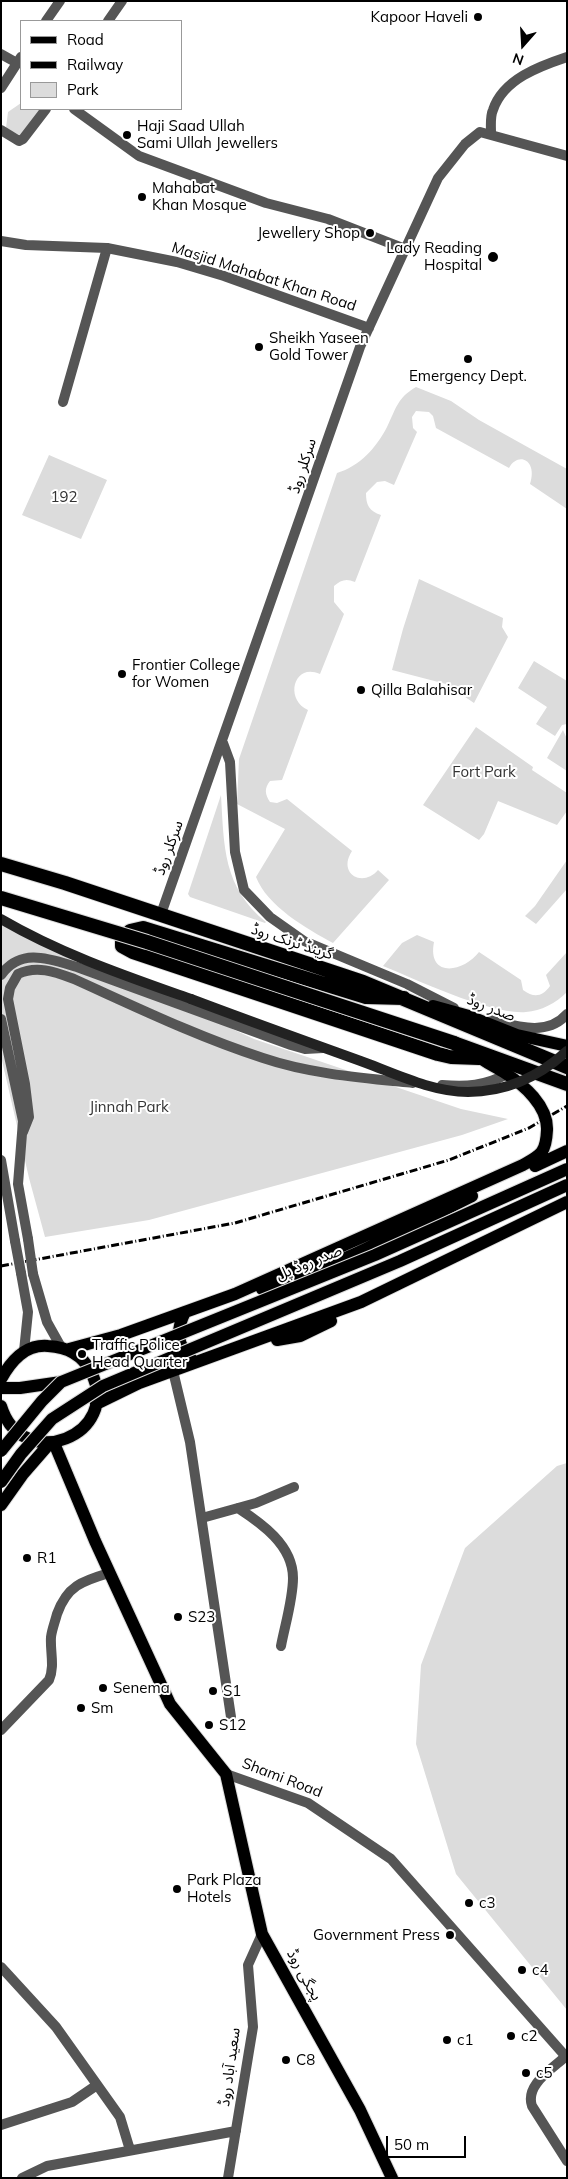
<!DOCTYPE html>
<meta charset="utf-8">
<style>
body{margin:0}
#map{position:relative;width:568px;height:2179px;overflow:hidden;background:#fff;font-family:Mulish,sans-serif}
canvas{display:block}
.frame{position:absolute;inset:0;border:2px solid #000;pointer-events:none}
.legend{position:absolute;left:20px;top:20px;width:162px;height:90px;box-sizing:border-box;background:#fff;border:1px solid #999;margin:0;padding:6px 9px;list-style:none;font-size:15px;color:#000}
.legend li{display:flex;align-items:center;gap:10px;height:25px}
.legend b{width:25px;border:1px solid #999}
.north{position:absolute;left:498px;top:20px;width:50px;height:50px;-webkit-text-stroke:4px #fff;paint-order:stroke;rotate:199deg;font-size:14px;font-weight:700;line-height:20px;text-align:center;color:#000}
.north::after{content:'';display:block;margin:auto;width:18px;height:22px;background:#000;clip-path:polygon(50% 0,100% 100%,50% 72%,0 100%)}
.scale{position:absolute;left:386px;top:2136px;width:80px;height:22px;box-sizing:border-box;border:2px solid #000;border-top:0;padding-left:6px;font-size:15px;line-height:18px;white-space:nowrap;color:#000;-webkit-text-stroke:4px #fff;paint-order:stroke}
</style>
<div id="map">
<canvas width="568" height="2179"></canvas>
<div class="frame"></div>
<ul class="legend">
<li><b style="height:6px;background:#000"></b>Road</li>
<li><b style="height:6px;background:#000"></b>Railway</li>
<li><b style="height:14px;background:#dcdcdc"></b>Park</li>
</ul>
<div class="north">N</div>
<div class="scale">50 m</div>
</div>
<script>
const c = document.querySelector('canvas').getContext('2d');
c.lineJoin = 'round';
function paint(path, color) { c.fillStyle = color; c.fill(path, 'evenodd'); }
function strokePath(path, color, width, dash) { c.strokeStyle = color; c.lineWidth = width; c.lineCap = dash ? 'butt' : 'round'; c.setLineDash(dash || []); c.stroke(path); }
function label(font, color, halo, rows, align = 'center') {
  c.font = font + ' Mulish,"Noto Sans Arabic",sans-serif'; c.lineWidth = 4; c.setLineDash([]); c.textBaseline = 'middle'; c.strokeStyle = halo; c.fillStyle = color; for (const [text, x, y, turn = 0] of rows) {
    c.save(); c.translate(x, y); c.rotate((+turn || 0) * Math.PI / 180); c.textAlign = isNaN(turn) ? turn : align; if (halo) c.strokeText(text, 0, 0); c.fillText(text, 0, 0); c.restore();
  }
}
paint(new Path2D(`
 M21 103V109H46L21 136 6 128 8 112Z
 M416 387 451 401 479 420 567 469V509L530 484C538 460 518 451 509 468L436 428 433 416 429 412 416 411 412 417 413 428 417 432 394 485 385 481 377 482 366 493C366 505 369 511 381 515L355 582C346 578 341 580 334 586V602L344 614 320 674C294 662 284 699 308 710L282 780 270 781C264 789 265 794 270 802L277 803 287 799 352 851C337 874 363 888 378 870L389 880 333 943C307 929 267 906 256 877L285 829 237 804 239 759 337 473C360 466 376 448 387 427 396 409 397 398 416 387Z
 M49 455 107 480 81 539 22 515Z
 M419 579 503 618 502 627 508 637 474 703 446 684 392 670 403 629Z
 M534 661 567 681V724L562 725 555 736 536 724 547 707 518 688Z
 M476 727 533 767 532 770 567 793V811L557 825 498 801 484 834 479 840 423 805Z
 M563 730 567 739V771L547 758Z
 M221 795C224 847 223 887 266 922L265 923 190 897 188 894Z
 M567 860V889L536 924 525 916 535 906Z
 M1 922 254 1039 461 1109 508 1119 462 1135 149 1220 45 1237 29 1178 1 1056Z
 M417 935 434 942C427 978 463 973 479 952L521 980 523 990C534 998 542 997 550 986L546 975 567 952V992C556 1003 541 1011 526 1012 490 1015 418 980 383 966L402 943Z
 M567 1463V2010L456 1874 416 1744 421 1665 465 1548 557 1466Z`), '#dcdcdc');
const primary = new Path2D(`
 M433 1006 469 1016 517 1035 567 1046
 M535 1166 567 1151
 M262 1289C336 1268 403 1230 472 1196
 M185 1312C176 1330 176 1345 192 1360
 M277 1340 300 1336 331 1321
 M69 1349 121 1335 235 1294 523 1165C541 1155 546 1153 547 1130 548 1106 524 1085 505 1073 494 1066 482 1061 473 1052
 M1 1379C11 1361 25 1344 48 1346 67 1347 82 1354 91 1372 123 1435 22 1475 1 1406
 M1 1388H20L61 1382
 M96 1404 139 1383 361 1302 567 1202
 M54 1443 95 1541 170 1704 226 1774 262 1934 360 2110 392 2178
 M1 1505 23 1474 50 1443`);
const trunk = new Path2D(`
 M1 864 65 883 363 982 567 1067
 M404 998 366 997 143 928 130 931 122 942V946L133 952 438 1054 451 1057 479 1058
 M454 1043 567 1084`);
strokePath(primary, '#dbdbdb', 14);
strokePath(trunk, '#dbdbdb', 16);
strokePath(new Path2D(`
 M108 21 122 1
 M1 54 17 63
 M74 109 139 156 266 203 328 219 405 249
 M1 130 19 141 23 139 46 109
 M491 133C491 126 490 116 493 110 503 79 540 66 567 57
 M63 402 107 248
 M173 1371 190 1442 231 1717
 M238 1508C261 1523 293 1545 293 1578 293 1599 285 1625 281 1646
 M202 1518 256 1503 294 1487
 M1 1730 49 1680C55 1666 50 1652 51 1637 52 1629 55 1622 57 1614 67 1586 82 1581 109 1573
 M1 1967 56 2027 120 2117 130 2150
 M565 2057C551 2070 525 2085 532 2106L567 2161
 M1 2125 72 2102 97 2085
 M22 2178 47 2166 236 2131
 M228 2178 253 2027 248 1965 262 1934`), '#555', 10);
strokePath(new Path2D(`
 M46 21 60 1
 M1 88 21 57
 M1 241 26 245 107 248 177 262 224 276 369 328
 M223 743 230 762 235 852 244 890 270 917 304 941 407 984 454 1008
 M161 914 360 347 438 178 465 144 480 132 567 156
 M1 975C21 947 50 959 77 967L291 1045 305 1049 323 1048
 M1 1019 23 1121 18 1184 28 1239
 M491 1020C516 1026 547 1037 567 1014
 M442 1085C466 1087 485 1086 507 1074
 M23 1132 29 1117 25 1084 8 999 10 988 18 974C37 965 55 972 74 979 136 1007 198 1037 263 1058 310 1074 363 1078 413 1083
 M1 1160 15 1241
 M21 1273 28 1312 24 1351
 M33 1274 47 1322 61 1347
 M226 1774 308 1803 391 1859 567 2058`), '#555', 10);
strokePath(new Path2D(`
 M1 919C61 954 126 976 191 999`), '#222', 10);
strokePath(primary, '#000', 12);
strokePath(trunk, '#000', 14);
strokePath(new Path2D(`
 M1 1266 235 1223 449 1160 529 1128 567 1106`), '#000', 3, [8, 2.5, 1, 2.5]);
const primaryBridge = new Path2D(`
 M1 1451 42 1401 61 1382 375 1255 567 1169
 M1 1482 21 1454 52 1419 103 1386 400 1261 567 1185`);
const trunkBridge = new Path2D(`
 M1 898 147 942 454 1043`);
strokePath(primaryBridge, '#dbdbdb', 14, []);
strokePath(trunkBridge, '#dbdbdb', 16, []);
strokePath(new Path2D(`
 M28 1239 33 1274
 M15 1241 21 1273`), '#555', 10);
strokePath(new Path2D(`
 M191 999C249 1021 308 1042 366 1063 398 1075 433 1092 468 1092 506 1092 539 1077 567 1051`), '#222', 10);
strokePath(primaryBridge, '#000', 12);
strokePath(trunkBridge, '#000', 14);
for (const [x, y, r, color] of [
 [478,17,5,"#000"],
 [127,135,5,"#000"],
 [142,197,5,"#000"],
 [370,233,5,"#000"],
 [493,257,6,"#000"],
 [259,347,5,"#000"],
 [468,359,5,"#000"],
 [122,674,5,"#000"],
 [361,690,5,"#000"],
 [82,1354,5,"#000"],
 [27,1558,5,"#000"],
 [178,1617,5,"#000"],
 [103,1688,5,"#000"],
 [213,1691,5,"#000"],
 [81,1708,5,"#000"],
 [209,1725,5,"#000"],
 [177,1889,5,"#000"],
 [469,1903,5,"#000"],
 [450,1935,5,"#000"],
 [522,1970,5,"#000"],
 [511,2036,5,"#000"],
 [447,2040,5,"#000"],
 [286,2060,5,"#000"],
 [526,2073,5,"#000"]
]) { const dot = new Path2D(); dot.arc(x, y, r, 0, 2 * Math.PI); c.fillStyle = color; c.fill(dot); strokePath(dot, '#fff', 2); }
label('15px', '#000', '#fff', [
 ["Kapoor Haveli",468,17,"right"],
 ["Haji Saad Ullah",137,126],
 ["Sami Ullah Jewellers",137,143],
 ["Mahabat",152,188],
 ["Khan Mosque",152,205],
 ["Jewellery Shop",360,233,"right"],
 ["Lady Reading",482,248,"right"],
 ["Hospital",482,265,"right"],
 ["Sheikh Yaseen",269,338],
 ["Gold Tower",269,355],
 ["Emergency Dept.",468,376,"center"],
 ["Frontier College",132,665],
 ["for Women",132,682],
 ["Qilla Balahisar",371,690],
 ["Traffic Police",92,1345],
 ["Head Quarter",92,1362],
 ["R1",37,1558],
 ["S23",188,1617],
 ["Senema",113,1688],
 ["S1",223,1691],
 ["Sm",91,1708],
 ["S12",219,1725],
 ["Park Plaza",187,1880],
 ["Hotels",187,1897],
 ["c3",479,1903],
 ["Government Press",440,1935,"right"],
 ["c4",532,1970],
 ["c2",521,2036],
 ["c1",457,2040],
 ["C8",296,2060],
 ["c5",536,2073]
], 'left');
label('15px', '#000', '#fff', [
 ["Masjid Mahabat Khan Road",264,277,18],
 ["سرکلر روڈ",303,466,-72],
 ["سرکلر روڈ",169,848,-70],
 ["گرینڈ ٹرنک روڈ",292,942,18],
 ["صدر روڈ",491,1008,21],
 ["صدر روڈ پل",309,1263,-22],
 ["Shami Road",282,1778,21],
 ["پجگی روڈ",304,1975,61],
 ["سعید آباد روڈ",230,2067,-82]
]);
label('15px', '#333', '#fff', [
 ["192",64,497],
 ["Fort Park",484,772],
 ["Jinnah Park",129,1107]
]);
</script>
